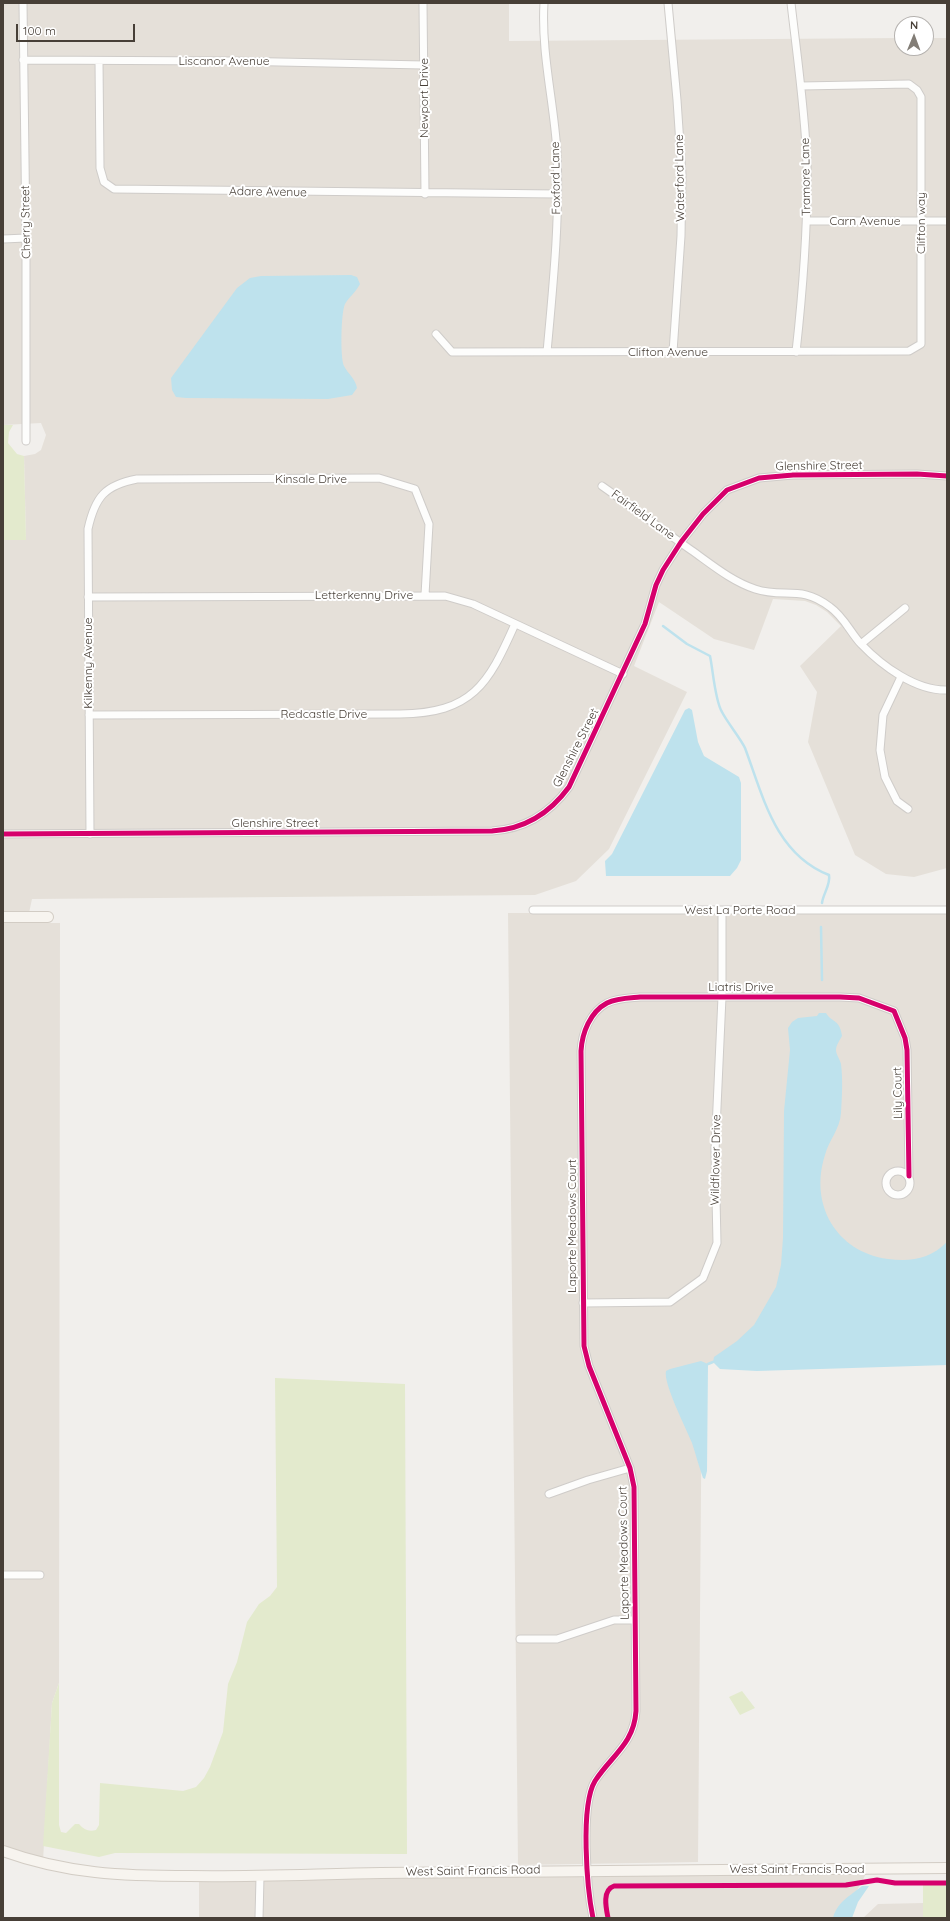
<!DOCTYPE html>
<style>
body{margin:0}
#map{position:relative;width:950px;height:1921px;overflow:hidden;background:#f1efec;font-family:Quicksand,sans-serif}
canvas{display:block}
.frame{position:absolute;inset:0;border:4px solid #473f37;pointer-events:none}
.north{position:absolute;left:894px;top:16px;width:40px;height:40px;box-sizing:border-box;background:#fff;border:1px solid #b5b2af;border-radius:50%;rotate:1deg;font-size:11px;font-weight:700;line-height:16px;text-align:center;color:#473f37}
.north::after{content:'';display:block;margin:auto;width:14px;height:18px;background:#827d76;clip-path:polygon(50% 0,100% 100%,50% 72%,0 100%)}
.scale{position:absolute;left:16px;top:24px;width:119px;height:18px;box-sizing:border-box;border:2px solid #473f37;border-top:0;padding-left:5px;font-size:12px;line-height:14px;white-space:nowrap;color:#473f37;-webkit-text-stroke:3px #fff;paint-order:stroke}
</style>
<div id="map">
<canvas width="950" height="1921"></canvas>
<div class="frame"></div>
<div class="north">N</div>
<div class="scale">100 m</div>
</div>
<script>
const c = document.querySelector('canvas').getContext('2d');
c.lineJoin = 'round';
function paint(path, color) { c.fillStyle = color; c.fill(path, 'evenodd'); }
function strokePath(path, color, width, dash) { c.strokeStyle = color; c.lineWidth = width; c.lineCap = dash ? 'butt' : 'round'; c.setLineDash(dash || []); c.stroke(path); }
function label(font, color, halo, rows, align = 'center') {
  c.font = font + ' Quicksand,sans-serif'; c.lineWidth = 4; c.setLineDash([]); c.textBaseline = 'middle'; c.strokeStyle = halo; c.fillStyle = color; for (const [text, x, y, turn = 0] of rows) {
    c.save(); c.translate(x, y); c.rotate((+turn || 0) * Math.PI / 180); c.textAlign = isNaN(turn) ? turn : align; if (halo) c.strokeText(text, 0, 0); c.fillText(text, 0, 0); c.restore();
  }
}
paint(new Path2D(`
 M3 3H509V41L902 38V48H926V38H947V868L914 877 886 874 855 855 808 742 817 692 800 666 841 626 827 612 816 605 805 601 773 599 754 650 714 639 659 602 634 666 687 692 609 849 576 881 535 895 32 899 29 913H3V540H26L24 456 35 454 41 450 46 435 41 423 3 425Z
 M508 913H947V1364L735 1355 702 1367 698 1862 518 1865Z
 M3 923H60L59 1683 52 1703 43 1861 3 1847Z
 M867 1872 842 1918H199V1879Z
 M923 1903V1918H863L878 1904Z`), '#e5e0d9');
paint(new Path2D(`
 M3 425H13L9 432 8 443 17 454 24 456 26 540H3Z
 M275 1378 405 1384 407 1854 115 1853 99 1857 43 1846 52 1703 59 1683V1825L61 1832 66 1833 75 1824H79C84 1830 89 1832 96 1830L99 1825 100 1783 183 1791 196 1787 204 1778 210 1767 223 1732 228 1684 237 1662 247 1622 259 1604 270 1596 277 1587Z
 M742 1691 755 1708 740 1715 729 1697Z
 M947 1884V1918H923V1885Z`), '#e3eacd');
paint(new Path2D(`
 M351 275 357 277 360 284C356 292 349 297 345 304 341 312 340 358 344 366 348 374 355 378 357 388L352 395 328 399 186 398 176 397 172 390 171 378 237 288 250 278 261 276Z
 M689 708 692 710 698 742 704 756 739 777 741 783V860L737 868 730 876H606L605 861 612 854 685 710Z
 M819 1013H826C832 1023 840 1019 842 1036 840 1040 836 1045 836 1050 836 1055 840 1059 841 1064 843 1080 842 1097 841 1113 840 1129 829 1140 825 1155 809 1204 836 1252 888 1259 911 1262 930 1259 947 1242V1365L757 1371 720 1369 713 1362 714 1357 737 1341 754 1325 776 1287 781 1265 783 1238 784 1111 790 1050 788 1028 792 1022 798 1018 817 1016Z
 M701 1361 708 1364 707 1471 705 1479 703 1478C699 1467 696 1455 692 1443 686 1428 663 1383 666 1371L670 1369Z
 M862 1886H869L858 1902 852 1918H833C837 1902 850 1896 862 1886Z`), '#bee2ed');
strokePath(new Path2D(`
 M663 626 687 644 710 656C713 670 715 701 722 712 727 722 741 739 745 748 763 796 775 854 829 875 831 884 823 894 822 903
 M821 927 822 980
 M708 1364 713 1362`), '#bee2ed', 2.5);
const street = new Path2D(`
 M23 3 26 238V441
 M423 3 425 194
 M544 3C541 53 554 102 557 152 560 219 553 286 547 352
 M668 3 677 100 682 174 681 236 673 352
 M791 3C797 56 805 110 807 164 808 227 803 289 796 352
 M23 60 231 61 424 65
 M99 61 100 168 104 182 114 189 557 194
 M807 221H947
 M3 239 26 238
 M436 334 452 352 909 351 921 344V97L917 90 909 84 801 86
 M602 486C632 507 661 529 691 550 711 564 731 581 755 589 784 599 800 584 830 607 844 617 850 632 861 644 882 666 916 691 947 690
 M88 597 445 596 473 604 623 674
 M861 644 905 608
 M901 677 883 715 880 750 885 777 897 801 908 809
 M89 715 400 714C472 713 488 685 515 624
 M3 834 492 831C525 829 550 813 569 787L645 624 656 585 663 570 681 542 703 514 727 490 759 478 793 475 917 474 947 476
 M90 834 88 529C95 497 105 485 137 479L379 478 415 489 429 524 425 595
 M533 910H947
 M886 1183a12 12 0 1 1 24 0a12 12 0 1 1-24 0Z
 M583 1303 670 1302 703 1278 717 1243 715 1151 722 997V910
 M549 1494 588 1480 630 1468
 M3 1575H40
 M520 1639H557L614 1620H635
 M259 1918 260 1877
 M593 1918C587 1889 580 1806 595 1781 611 1756 634 1744 636 1711L634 1487 630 1468 589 1366 584 1346 581 1051C582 1033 590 1012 607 1003 617 998 630 998 640 997H840L859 998 894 1011 905 1038 907 1050 909 1176`);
const secondary = new Path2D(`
 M3 917H48
 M3 1851C67 1874 123 1876 190 1876 254 1877 317 1874 381 1873 569 1870 758 1869 947 1868`);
strokePath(street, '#cfccc9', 9);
strokePath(secondary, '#d2ccc4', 12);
strokePath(street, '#fdfdfc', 7);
strokePath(secondary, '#f7f4ef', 10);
strokePath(new Path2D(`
 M3 834 492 831C525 829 550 813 569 787L645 624 656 585 663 570 681 542 703 514 727 490 759 478 793 475 917 474 947 476
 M593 1918C587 1889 580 1806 595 1781 611 1756 634 1744 636 1711L634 1487 630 1468 589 1366 584 1346 581 1051C582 1033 590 1012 607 1003 617 998 630 998 640 997H840L859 998 894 1011 905 1038 907 1050 909 1176
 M608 1918C606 1908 602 1890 614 1886L846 1885 877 1880 895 1883H947`), '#d6006c', 5);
label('12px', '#473f37', '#fff', [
 ["Liscanor Avenue",224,61],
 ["Newport Drive",424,98,-90],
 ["Tramore Lane",806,177,-91],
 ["Foxford Lane",556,178,-91],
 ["Waterford Lane",680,178,-91],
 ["Adare Avenue",268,192,1],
 ["Carn Avenue",865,221],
 ["Cherry Street",26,222,-91],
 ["Clifton way",921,223,-90],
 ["Clifton Avenue",668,352],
 ["Glenshire Street",819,466,-1],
 ["Kinsale Drive",311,479],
 ["Fairfield Lane",643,515,36],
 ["Letterkenny Drive",364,595],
 ["Kilkenny Avenue",88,663,-90],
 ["Redcastle Drive",324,714],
 ["Glenshire Street",576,748,-63],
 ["Glenshire Street",275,823],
 ["West La Porte Road",740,910],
 ["Liatris Drive",741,987],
 ["Lily Court",898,1093,-91],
 ["Wildflower Drive",716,1160,-89],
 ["Laporte Meadows Court",572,1226,-90],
 ["Laporte Meadows Court",624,1553,-91],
 ["West Saint Francis Road",797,1869],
 ["West Saint Francis Road",473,1871,-1]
]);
</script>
